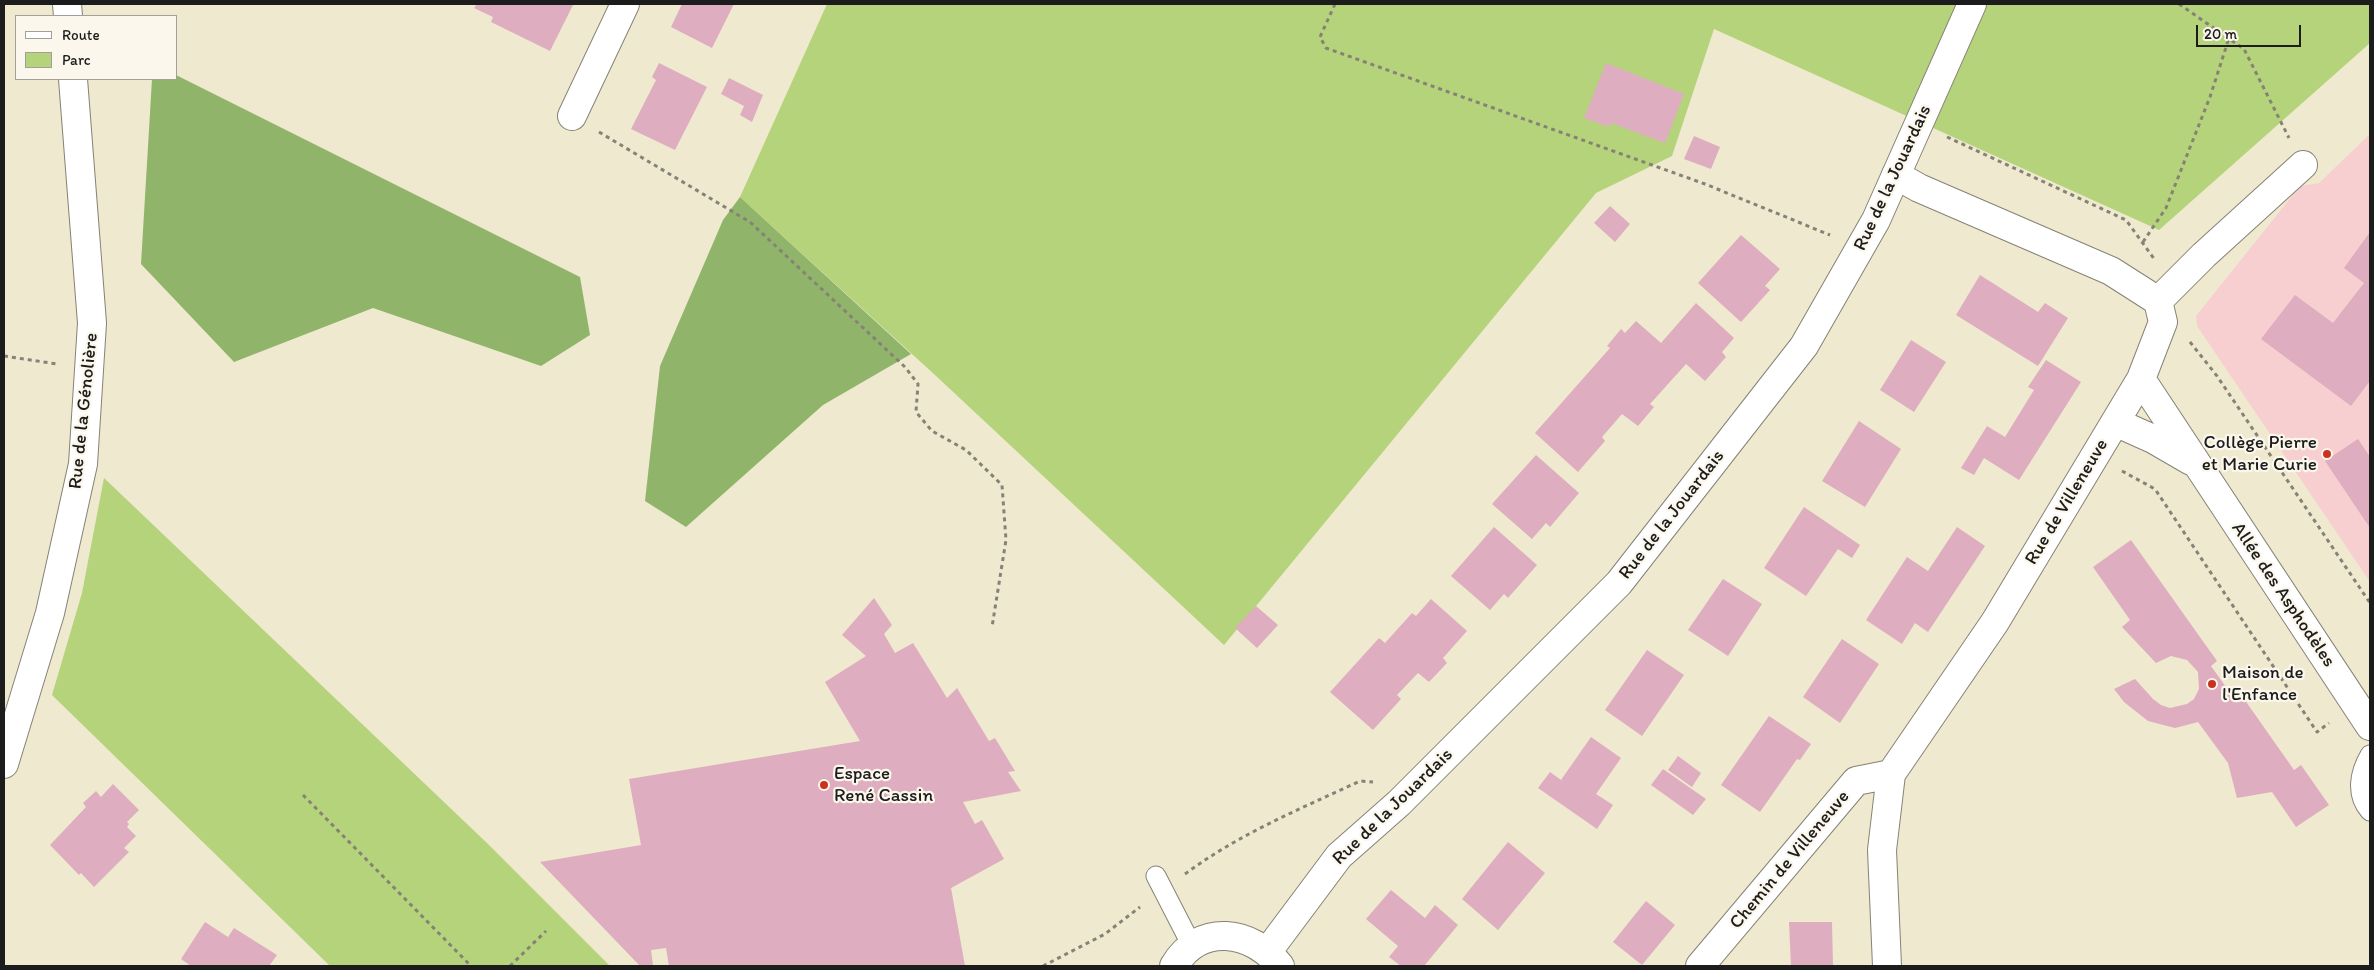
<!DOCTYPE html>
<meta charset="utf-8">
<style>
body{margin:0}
#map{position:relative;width:2374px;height:970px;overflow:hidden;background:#efe9cf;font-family:Itim,sans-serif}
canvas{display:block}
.frame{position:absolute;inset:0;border:5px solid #1c1c1c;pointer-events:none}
.legend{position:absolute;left:15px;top:15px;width:162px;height:65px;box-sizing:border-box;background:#fbf7ec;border:1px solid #a29f99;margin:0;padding:6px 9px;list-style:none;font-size:15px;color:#1c1c1c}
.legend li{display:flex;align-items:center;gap:10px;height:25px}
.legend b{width:25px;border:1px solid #a29f99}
.scale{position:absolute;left:2196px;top:25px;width:105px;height:22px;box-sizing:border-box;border:2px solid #1c1c1c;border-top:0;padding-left:6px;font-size:15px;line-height:18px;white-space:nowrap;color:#1c1c1c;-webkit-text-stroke:4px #fbf7ec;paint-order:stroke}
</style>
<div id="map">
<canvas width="2374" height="970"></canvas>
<div class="frame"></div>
<ul class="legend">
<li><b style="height:6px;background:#fff"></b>Route</li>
<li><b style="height:14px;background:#b5d37a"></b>Parc</li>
</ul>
<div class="scale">20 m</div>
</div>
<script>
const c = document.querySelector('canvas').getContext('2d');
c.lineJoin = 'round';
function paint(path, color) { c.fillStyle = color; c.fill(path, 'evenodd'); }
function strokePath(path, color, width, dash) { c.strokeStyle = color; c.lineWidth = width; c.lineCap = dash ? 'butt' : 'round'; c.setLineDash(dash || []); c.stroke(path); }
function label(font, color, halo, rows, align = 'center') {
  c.font = font + ' Itim,sans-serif'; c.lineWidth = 4.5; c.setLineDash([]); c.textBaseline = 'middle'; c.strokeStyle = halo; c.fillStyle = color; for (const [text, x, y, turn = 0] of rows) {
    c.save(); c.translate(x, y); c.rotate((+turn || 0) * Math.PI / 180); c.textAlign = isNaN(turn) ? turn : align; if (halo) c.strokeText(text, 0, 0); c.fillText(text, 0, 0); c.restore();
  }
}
paint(new Path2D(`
 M2370 134V582L2197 326 2196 316 2300 186 2319 183Z`), '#f7cfd0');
paint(new Path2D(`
 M827 4H2370V43L2159 230 1714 29 1672 156 1596 193 1224 645 935 375 740 197Z
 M104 478 488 844 610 966H330L52 695 82 593Z`), '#b5d37a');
paint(new Path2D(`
 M176 75 580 277 590 335 541 366 373 308 234 362 141 264 152 79H176Z
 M740 197 911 354 823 405 686 527 645 501 660 366 723 220Z`), '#90b56a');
paint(new Path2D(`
 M477 4H570L573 5 550 51 491 22 493 17 474 8Z
 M682 4H734L712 48 671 27Z
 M659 63 707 87 675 150 631 129 656 80 652 77Z
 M1606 63 1684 94 1665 143 1611 123 1609 127 1584 118Z
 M729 78 763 95 752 122 740 115 744 106 721 94Z
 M1694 136 1720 147 1711 169 1684 159Z
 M1610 206 1630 224 1615 242 1594 223Z
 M2370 232V381L2351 406 2261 339 2295 295 2333 323 2364 283 2344 268Z
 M1741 235 1780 269 1765 286 1770 290 1741 322 1698 283Z
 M1980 275 2038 312 2045 303 2068 318 2038 366 1956 315Z
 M1696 303 1734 338 1722 352 1726 357 1705 381 1686 364 1650 404 1654 407 1638 426 1622 414 1602 437 1605 441 1578 472 1535 433 1610 348 1607 346 1621 329 1625 333 1636 321 1661 343Z
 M1911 340 1946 362 1914 412 1880 390Z
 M2046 360 2081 382 2019 480 1984 458 1974 475 1961 468 1987 426 2005 437 2034 390 2028 387Z
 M1859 421 1901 449 1865 507 1822 481Z
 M2358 439 2370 457V528L2325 461Z
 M1536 455 1579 493 1550 527 1546 523 1532 539 1492 504Z
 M1804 507 1860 545 1852 558 1838 549 1806 596 1764 568Z
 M1494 527 1537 565 1508 598 1504 594 1490 610 1451 576Z
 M1957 527 1985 546 1928 632 1915 623 1902 644 1866 620 1907 557 1928 571Z
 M2131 540 2217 661 2211 666 2236 701 2242 696 2294 770 2301 765 2329 805 2296 827 2272 792 2237 798 2228 763 2198 722 2175 728 2148 721 2124 702 2114 689 2135 679 2153 699 2161 705 2170 708 2187 704 2194 699 2199 689 2198 672 2187 660 2171 656 2156 663 2122 627 2130 620 2093 567Z
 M1723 579 1762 604 1728 656 1688 630Z
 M874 598 892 625 884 634 895 653 913 643 947 698 957 688 989 741 995 738 1015 771 1008 772 1021 791 963 802 975 824 982 820 1004 859 951 888 965 966H669L666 948 651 950 653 966H640L540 862 641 845 629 779 860 741 825 682 866 656 842 635Z
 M1431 599 1467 631 1443 658 1447 663 1429 682 1418 673 1397 695 1401 699 1373 730 1330 692 1379 638 1385 643 1412 613 1416 616Z
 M1256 606 1278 625 1257 648 1235 628Z
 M1842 639 1879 664 1840 723 1803 697Z
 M1647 650 1684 675 1642 736 1605 710Z
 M1769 716 1811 744 1800 760 1797 759 1760 812 1721 785Z
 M1591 737 1621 758 1596 794 1613 805 1597 829 1538 788 1550 772 1561 780Z
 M1678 756 1701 773 1692 787 1668 770Z
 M1663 769 1706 799 1693 815 1651 785Z
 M113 784 139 810 127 822 129 824 127 827 136 836 124 848 129 852 94 887 81 873 79 875 50 845 86 807 83 803 96 791 101 797Z
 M1508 842 1545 873 1498 930 1462 899Z
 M1391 890 1425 918 1435 905 1458 925 1424 966H1401L1389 957 1398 946 1366 919Z
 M1646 901 1675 925 1642 965 1613 942Z
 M205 922 228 937 234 928 277 955 269 966H191L181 959Z
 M1789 922H1832L1833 966H1791Z`), '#deadbf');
const lane = new Path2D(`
 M2370 755C2360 772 2355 794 2370 811
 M1156 876 1192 946`);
const street = new Path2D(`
 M67 4 68 16
 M572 116 625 4
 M2158 301 2204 255 2303 165
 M2141 379 2370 726
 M2115 422 2153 439 2191 461
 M4 764 50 613 83 464 92 323 73 79
 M1700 966 1856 781 1891 774
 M1887 966 1882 850 1891 774 1995 622 2141 379 2163 322 2158 301 2111 271 1919 188 1896 175`);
const secondary = new Path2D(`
 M1268 951 1339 856 1399 803 1619 583 1804 346 1876 220 1972 4
 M1174 966C1200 922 1252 930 1280 966`);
strokePath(lane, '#868276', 21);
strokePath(street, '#868276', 30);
strokePath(secondary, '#868276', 30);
strokePath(new Path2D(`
 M1335 4 1320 37 1326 48 1705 184 1830 235
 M2179 4 2244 49 2289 138
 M599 132 750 222 905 367 918 384 916 412 932 431 966 450 1002 485 1006 540 992 627
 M1947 137 2126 220 2155 260
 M2143 242 2166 208 2210 97 2229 38
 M2190 342 2217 376 2370 603
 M4 356 57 364
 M2122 471 2155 489 2317 732 2329 723
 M303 795 471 966
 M1185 874C1239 834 1300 809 1360 781L1373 782
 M510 966 546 931
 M1043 966 1105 934 1140 907`), '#868276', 3, [4, 4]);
strokePath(lane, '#fff', 19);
strokePath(street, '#fff', 28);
strokePath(secondary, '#fff', 28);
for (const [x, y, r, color] of [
 [2327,454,5,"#c8321e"],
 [2212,684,5,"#c8321e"],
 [824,785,5,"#c8321e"]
]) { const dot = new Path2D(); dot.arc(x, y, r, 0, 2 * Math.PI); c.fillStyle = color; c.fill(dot); strokePath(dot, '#fbf7ec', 2); }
label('19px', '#1c1c1c', '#fbf7ec', [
 ["Rue de la Jouardais",1893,178,-65],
 ["Rue de la Génolière",84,411,-84],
 ["Rue de Villeneuve",2067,502,-59],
 ["Rue de la Jouardais",1672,515,-52],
 ["Allée des Asphodèles",2283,595,56],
 ["Rue de la Jouardais",1393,807,-44],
 ["Chemin de Villeneuve",1790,860,-50]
]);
label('19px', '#1c1c1c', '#fbf7ec', [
 ["Collège Pierre",2317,443,"right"],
 ["et Marie Curie",2317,465,"right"],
 ["Maison de",2222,673],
 ["l'Enfance",2222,695],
 ["Espace",834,774],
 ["René Cassin",834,796]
], 'left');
</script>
